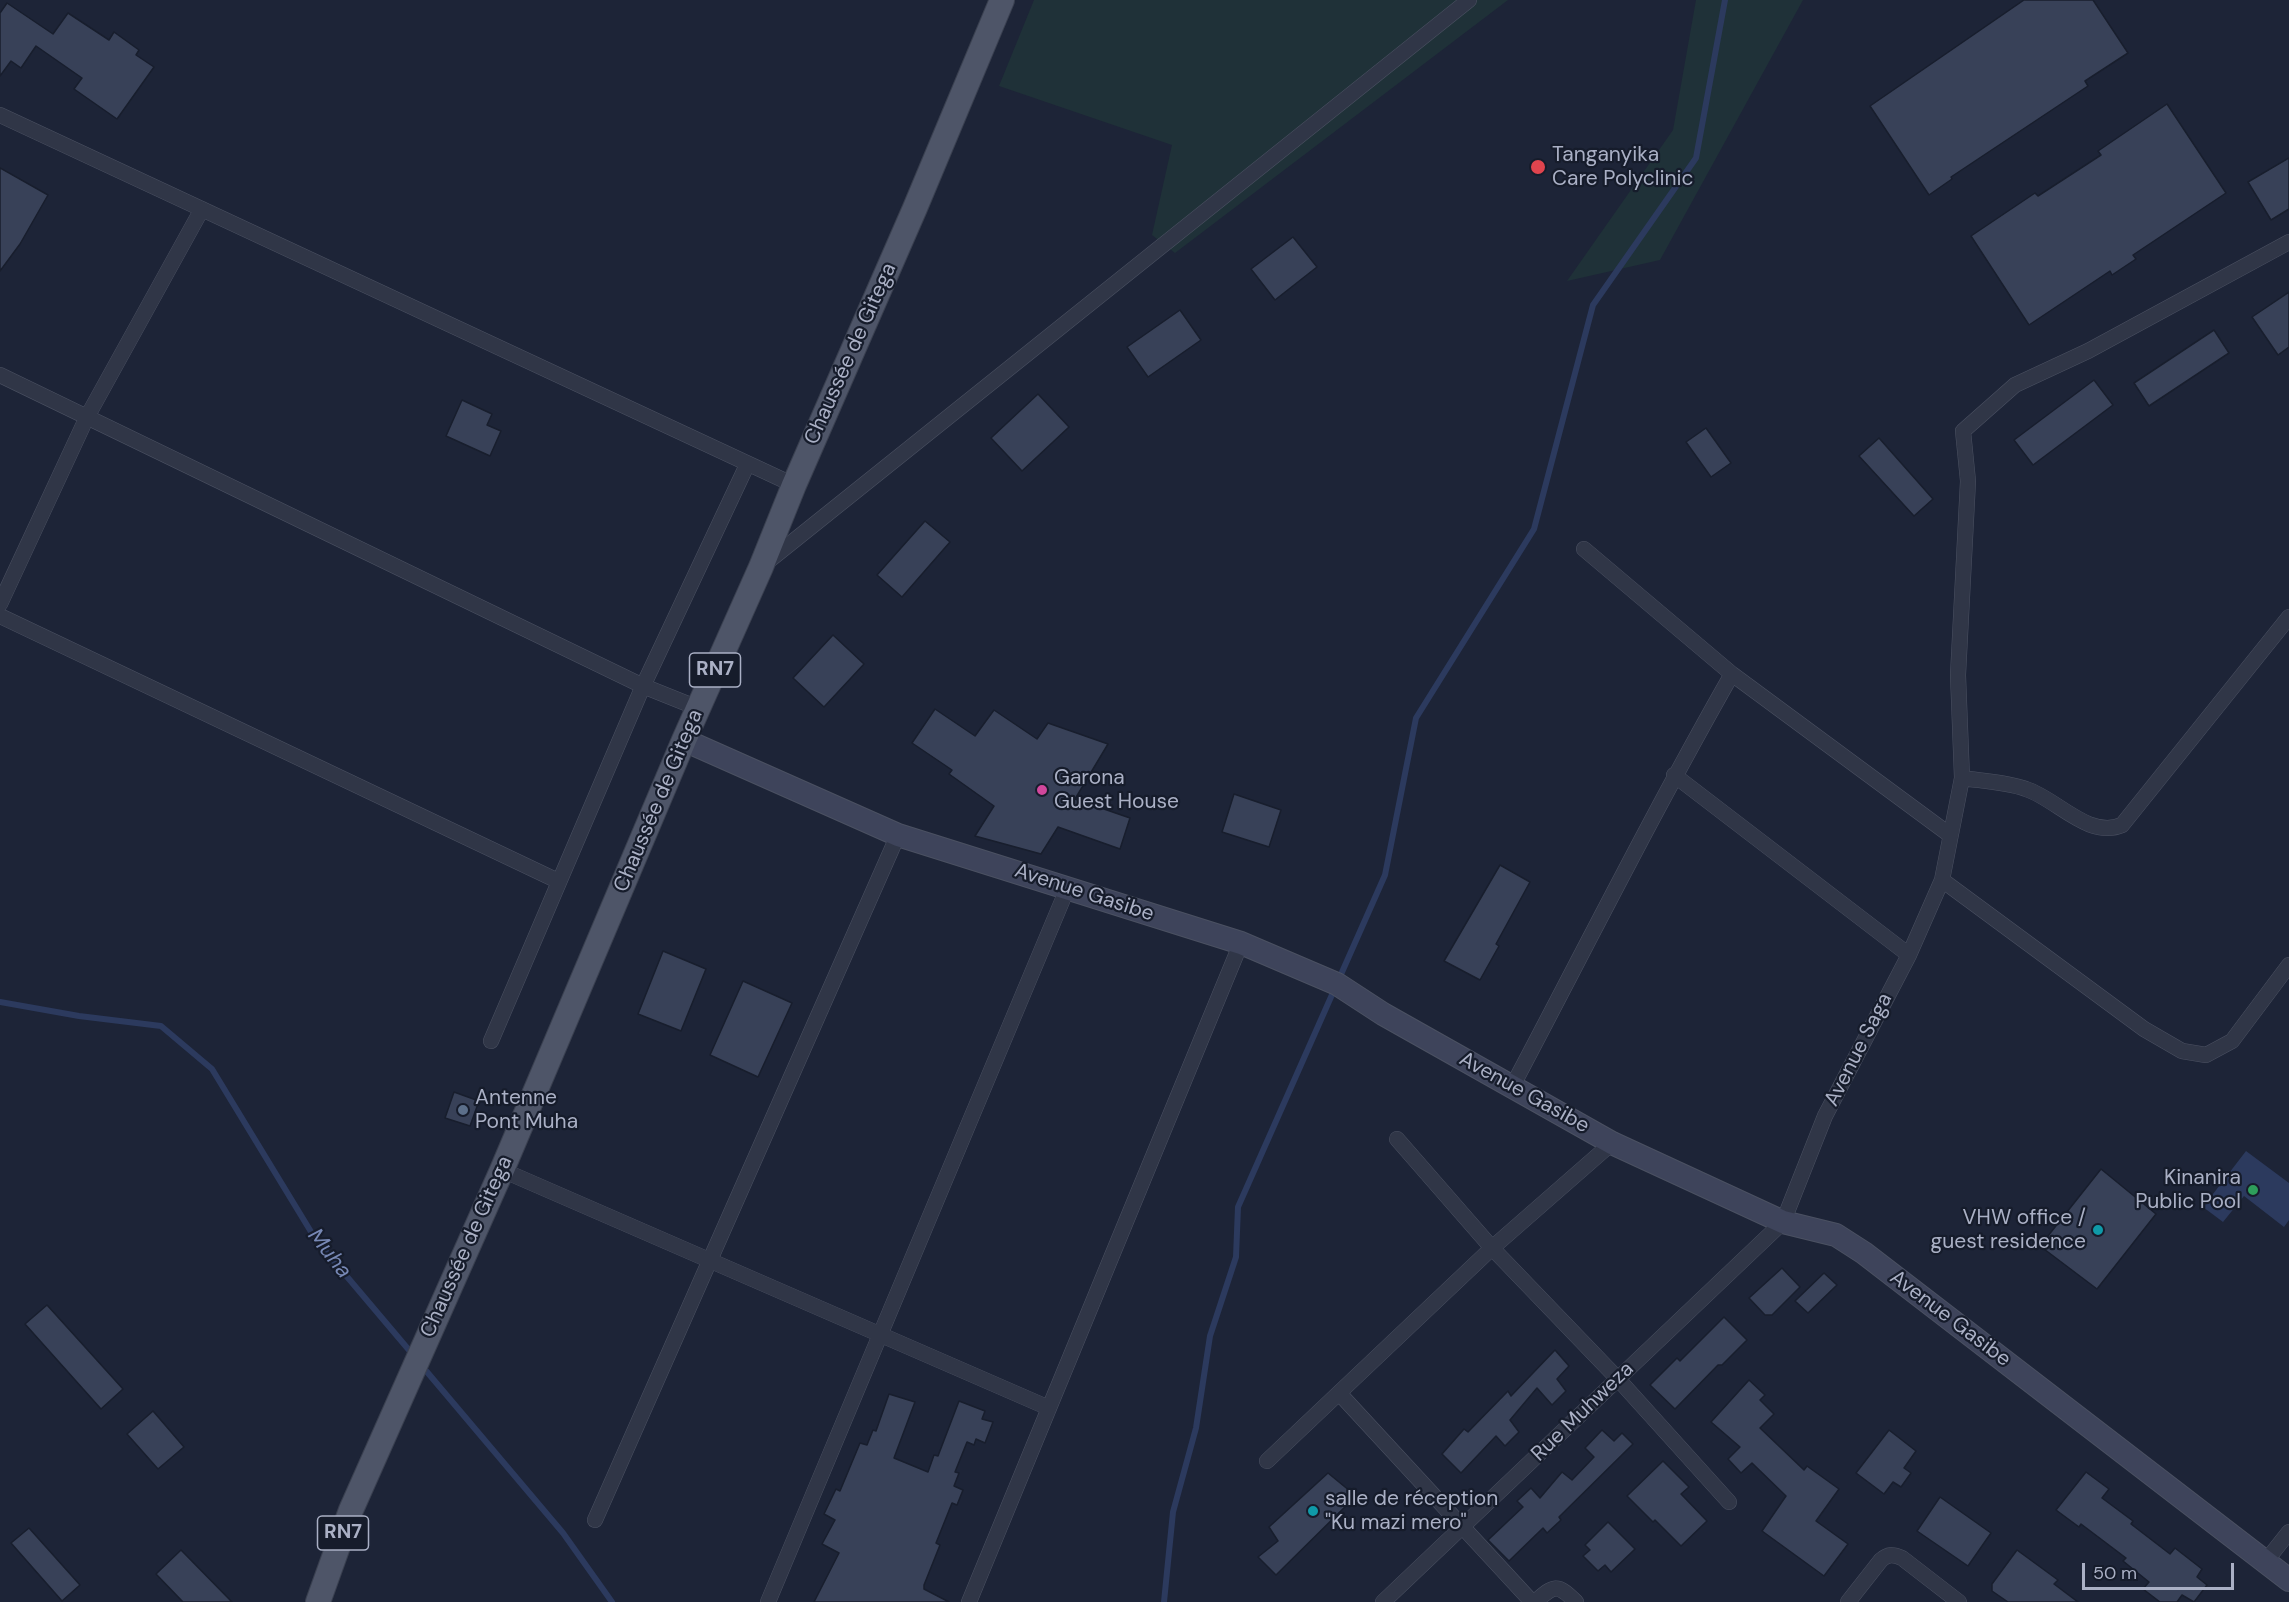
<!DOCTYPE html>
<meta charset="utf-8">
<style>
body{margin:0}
#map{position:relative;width:2289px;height:1602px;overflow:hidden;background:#1d2437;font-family:"DM Sans",sans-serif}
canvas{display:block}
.scale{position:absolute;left:2082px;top:1563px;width:152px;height:27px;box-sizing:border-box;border:3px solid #aab0c5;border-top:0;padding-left:8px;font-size:18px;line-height:21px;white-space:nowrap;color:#aab0c5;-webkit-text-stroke:4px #161c2b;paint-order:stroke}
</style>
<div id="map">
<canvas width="2289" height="1602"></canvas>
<div class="scale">50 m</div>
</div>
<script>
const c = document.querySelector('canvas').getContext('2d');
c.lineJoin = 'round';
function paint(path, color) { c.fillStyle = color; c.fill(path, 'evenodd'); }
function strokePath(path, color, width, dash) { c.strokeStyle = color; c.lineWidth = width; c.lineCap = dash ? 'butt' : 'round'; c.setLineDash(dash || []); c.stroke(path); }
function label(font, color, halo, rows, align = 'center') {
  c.font = font + ' "DM Sans",sans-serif'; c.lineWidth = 4.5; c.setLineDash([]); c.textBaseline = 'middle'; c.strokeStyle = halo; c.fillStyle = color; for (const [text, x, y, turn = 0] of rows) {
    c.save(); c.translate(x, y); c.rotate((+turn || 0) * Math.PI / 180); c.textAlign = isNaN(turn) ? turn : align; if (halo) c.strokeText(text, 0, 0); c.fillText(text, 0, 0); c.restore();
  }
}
paint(new Path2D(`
 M1034 0H1508L1175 253 1152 235 1172 145 999 86Z
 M1696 0H1803L1660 260 1567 281 1673 130Z`), '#1f3138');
paint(new Path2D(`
 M2246 1151 2289 1183V1220L2284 1227 2244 1196 2223 1222 2203 1207Z`), '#2c3a5e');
strokePath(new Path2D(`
 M0 1002 79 1016 161 1026 212 1069 316 1240 414 1356
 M422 1366 563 1533 612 1602
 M1164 1602 1173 1512 1196 1428 1210 1336 1236 1257 1238 1207 1385 875 1416 718 1534 529 1593 305 1696 158 1725 0`), '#2c3a5e', 6);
const building = new Path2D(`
 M2024 0H2093L2128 53 2085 81 2088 86 1951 177 1952 179 1929 195 1870 106Z
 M7 3 53 34 68 13 109 40 114 32 139 50 136 55 154 67 117 119 74 89 82 78 36 46 21 68 11 61 0 76V13Z
 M2167 104 2226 193 2133 255 2136 259 2112 275 2110 271 2029 325 1971 236 2035 193 2038 196 2101 155 2098 151Z
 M2289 158V209L2271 220 2248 182Z
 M0 168 48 195 20 244 0 271Z
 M1293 237 1317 267 1275 300 1251 269Z
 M2289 292V347L2278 355 2252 317Z
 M1180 310 1201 340 1148 377 1127 347Z
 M2214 330 2229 353 2149 406 2134 383Z
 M2094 380 2113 405 2033 465 2014 440Z
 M1038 394 1069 427 1022 471 991 438Z
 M462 400 492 414 487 425 501 431 490 456 446 436Z
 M1706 428 1731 463 1711 477 1686 442Z
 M1879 438 1933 499 1914 516 1859 456Z
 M925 521 950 542 902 597 877 575Z
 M833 635 864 664 824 707 793 678Z
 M935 709 975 736 994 710 1037 739 1048 723 1108 744 1075 799 1130 818 1120 849 1058 827 1041 854 975 836 994 806 949 774 952 770 912 743Z
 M1234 794 1281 810 1269 847 1222 832Z
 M1500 865 1530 882 1496 944 1499 946 1480 980 1444 961Z
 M663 951 706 969 681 1031 638 1014Z
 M743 981 792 1003 758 1077 710 1055Z
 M454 1092 479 1101 470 1126 445 1118Z
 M2101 1169 2156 1214 2097 1289 2040 1246Z
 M1782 1268 1800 1287 1772 1315H1765L1749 1298Z
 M1824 1273 1837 1285 1808 1313 1795 1301Z
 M47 1305 123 1389 101 1409 25 1324Z
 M1724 1317 1747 1340 1722 1365H1718L1675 1409 1650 1385 1677 1358 1680 1361Z
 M1555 1350 1569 1366 1557 1379 1566 1391 1552 1405 1537 1388 1510 1420 1519 1432 1505 1446 1496 1436 1461 1473 1442 1454 1464 1429 1468 1432 1508 1391 1511 1396Z
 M1749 1380 1765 1395 1760 1400 1774 1414 1760 1428 1804 1470 1807 1466 1839 1489 1816 1521 1848 1544 1824 1576 1762 1531 1786 1496 1752 1463 1741 1473 1728 1459 1740 1447 1711 1422Z
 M889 1394 915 1402 894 1458 928 1472 934 1455 938 1456 959 1401 985 1411 982 1419 993 1422 985 1443 976 1439 974 1445 967 1442 955 1472 959 1473 954 1486 963 1490 957 1505 952 1503 936 1543 940 1545 924 1585V1589L949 1602H814L839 1553 822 1544 835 1520 824 1514 836 1489 840 1491 860 1443 867 1445 873 1430 876 1431Z
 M153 1411 184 1447 158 1469 127 1434Z
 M1602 1430 1614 1441 1622 1433 1633 1444 1559 1517 1561 1520 1547 1533 1543 1528 1509 1561 1488 1540 1523 1507 1517 1501 1531 1488 1540 1498 1562 1472 1572 1480 1594 1457 1585 1448Z
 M1889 1430 1916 1451 1904 1468 1911 1473 1901 1487 1893 1482 1884 1494 1856 1473Z
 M1663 1461 1689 1487 1681 1494 1707 1521 1681 1546 1655 1520 1653 1522 1627 1496Z
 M2086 1472 2109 1489 2102 1498 2133 1521 2131 1524 2170 1554 2175 1548 2202 1569 2197 1577 2207 1585 2194 1602 2182 1595 2177 1602H2160L2143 1589 2149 1582 2123 1561 2126 1558 2081 1524 2079 1527 2056 1510Z
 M1328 1473 1356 1496 1276 1575 1258 1557 1278 1541 1269 1527Z
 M1940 1497 1991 1533 1968 1566 1917 1531Z
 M1608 1522 1635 1549 1611 1572 1605 1565 1598 1571 1583 1556 1590 1550 1585 1545Z
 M29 1528 80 1585 62 1601 11 1543Z
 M181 1550 232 1602H183L156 1574Z
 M2017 1550 2058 1580 2054 1584 2078 1602H2008L1992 1591V1584Z`);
paint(building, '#384158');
strokePath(building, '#181e2d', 1.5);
const street = new Path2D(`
 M0 115 794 485
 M0 375 643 686 698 708
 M1584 549 1732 674 1950 835
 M766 563 1469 0
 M0 604 87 417 202 209
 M0 616 558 881
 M1674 775 1909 955
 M1962 778C1983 781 2007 782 2026 789 2057 799 2088 839 2122 825L2289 617
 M1942 880 2144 1029 2182 1051 2206 1055 2232 1041 2289 965
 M491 1041 643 686 747 465
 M1512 1087C1585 949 1655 809 1732 674
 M1397 1139 1492 1248 1618 1379 1729 1502
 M502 1170 1049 1408
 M1339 1393 1532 1602
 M1267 1461 1492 1248 1612 1143
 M595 1520 898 835
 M2266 1561 2289 1532
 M768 1602 1068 887
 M969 1602 1241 943
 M1383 1602 1783 1222 1825 1116 1909 955 1942 880 1962 778 1958 675 1968 481 1963 431 2015 385 2088 351 2289 242
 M1535 1602C1554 1585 1557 1583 1576 1602
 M1848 1602 1881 1560C1888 1554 1893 1554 1902 1558L1959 1602`);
const secondary = new Path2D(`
 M684 740 898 835 1241 943 1337 984 1383 1014 1612 1143 1783 1222 1836 1235 1864 1253 2289 1580`);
const primary = new Path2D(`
 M318 1602 351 1510 502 1170 684 740 761 567 794 485 915 208 1002 0`);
strokePath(street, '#4b5162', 16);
strokePath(secondary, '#4b5162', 24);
strokePath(primary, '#3a4050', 26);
strokePath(street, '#303647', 15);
strokePath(secondary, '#3e445b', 22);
strokePath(primary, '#4e5568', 24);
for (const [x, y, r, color] of [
 [1538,167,8,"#e0444e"],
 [1042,790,6,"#d1479c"],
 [463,1110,6,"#5c6f8a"],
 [2253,1190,6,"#2e9e5b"],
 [2098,1230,6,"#0f9aa8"],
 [1313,1511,6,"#0f9aa8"]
]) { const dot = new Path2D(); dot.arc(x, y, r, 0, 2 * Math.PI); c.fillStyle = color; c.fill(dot); strokePath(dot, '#161c2b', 2); }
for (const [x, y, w] of [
 [715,670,51],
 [343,1533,51]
]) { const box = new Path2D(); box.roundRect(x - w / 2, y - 17, w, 34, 4.5); c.fillStyle = '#161c2b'; c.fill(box); strokePath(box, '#aab0c5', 1.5); }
label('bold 20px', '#aab0c5', null, [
 ["RN7",715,670],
 ["RN7",343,1533]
]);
label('21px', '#aab0c5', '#161c2b', [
 ["Tanganyika",1552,155],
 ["Care Polyclinic",1552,179],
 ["Garona",1054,778],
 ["Guest House",1054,802],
 ["Antenne",475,1098],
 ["Pont Muha",475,1122],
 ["Kinanira",2241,1178,"right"],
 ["Public Pool",2241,1202,"right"],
 ["VHW office /",2086,1218,"right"],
 ["guest residence",2086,1242,"right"],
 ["salle de réception",1325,1499],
 ["\"Ku mazi mero\"",1325,1523]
], 'left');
label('21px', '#aab0c5', '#161c2b', [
 ["Chaussée de Gitega",851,354,-66],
 ["Chaussée de Gitega",659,801,-67],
 ["Avenue Gasibe",1084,893,18],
 ["Avenue Saga",1859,1050,-63],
 ["Avenue Gasibe",1524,1093,29],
 ["Chaussée de Gitega",467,1247,-66],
 ["Avenue Gasibe",1950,1319,37],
 ["Rue Muhweza",1583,1412,-44]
]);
label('italic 22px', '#7788b5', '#161c2b', [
 ["Muha",329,1254,52]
]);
</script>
